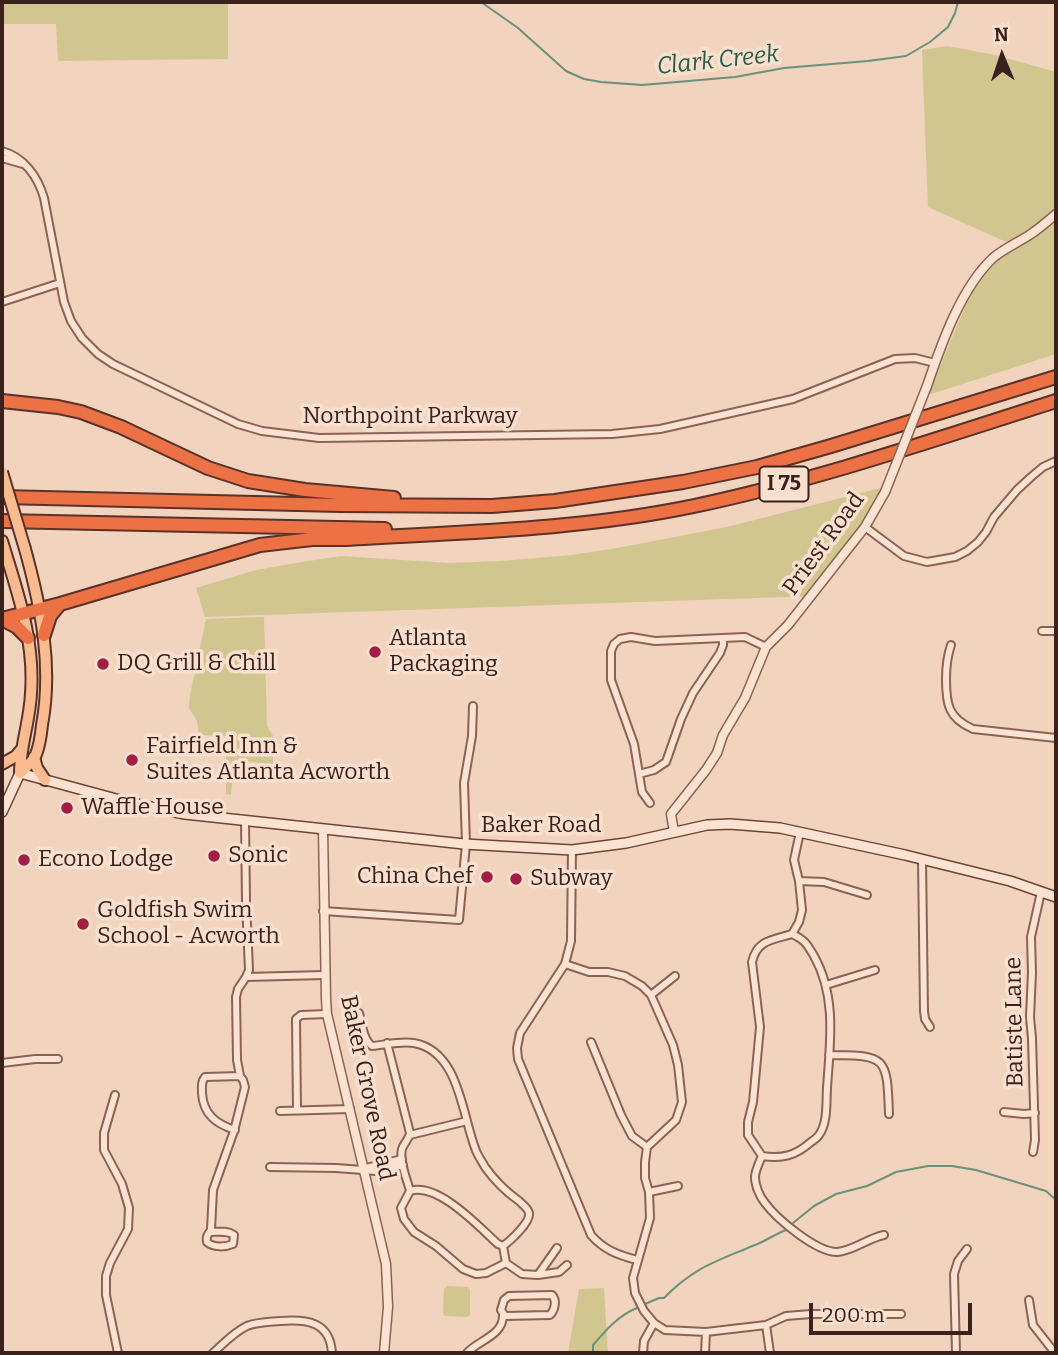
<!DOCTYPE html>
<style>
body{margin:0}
#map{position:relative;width:1058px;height:1355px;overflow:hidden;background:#f2d3bd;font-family:Bitter,serif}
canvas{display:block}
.frame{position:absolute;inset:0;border:4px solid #3a211b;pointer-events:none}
.north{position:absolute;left:967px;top:21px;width:70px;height:70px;-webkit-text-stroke:5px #f9e0ce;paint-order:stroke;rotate:358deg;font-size:19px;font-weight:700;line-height:28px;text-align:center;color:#3a211b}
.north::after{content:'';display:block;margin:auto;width:24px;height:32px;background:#3a211b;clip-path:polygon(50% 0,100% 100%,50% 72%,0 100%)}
.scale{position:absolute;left:809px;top:1303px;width:163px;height:32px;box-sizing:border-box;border:4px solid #3a211b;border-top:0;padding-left:9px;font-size:21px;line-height:24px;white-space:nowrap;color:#3a211b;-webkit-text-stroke:5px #f9e0ce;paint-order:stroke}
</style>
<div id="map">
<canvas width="1058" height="1355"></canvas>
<div class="frame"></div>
<div class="north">N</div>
<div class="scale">200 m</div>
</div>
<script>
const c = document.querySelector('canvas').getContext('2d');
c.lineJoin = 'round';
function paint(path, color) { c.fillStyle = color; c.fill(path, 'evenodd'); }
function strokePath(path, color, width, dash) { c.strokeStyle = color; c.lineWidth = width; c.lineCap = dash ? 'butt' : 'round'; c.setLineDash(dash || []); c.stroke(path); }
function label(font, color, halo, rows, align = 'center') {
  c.font = font + ' Bitter,serif'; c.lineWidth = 7; c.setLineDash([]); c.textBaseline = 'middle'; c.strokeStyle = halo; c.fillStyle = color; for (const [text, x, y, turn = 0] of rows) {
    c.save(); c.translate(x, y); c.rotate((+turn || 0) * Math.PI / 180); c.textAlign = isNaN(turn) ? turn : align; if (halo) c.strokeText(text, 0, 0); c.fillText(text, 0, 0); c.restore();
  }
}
paint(new Path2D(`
 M2 2H228V59L58 61 56 24H2Z
 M947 46 995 55 1056 72V354L928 395 965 307 976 285 995 263 1015 246 928 207 922 50Z
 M892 485 814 596 205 617 196 588 256 570 302 562 341 556 448 563 501 561 572 555 617 548 727 527Z
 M264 617 267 726 273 736V764L234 760 231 795 226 794V736L199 735 197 721 189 708 190 695 206 619Z
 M447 1286 468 1287 470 1290V1315L467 1317 445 1316 443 1313 444 1289Z
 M604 1288 608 1353H568L579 1289Z`), '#d1c690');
strokePath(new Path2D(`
 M481 2 518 28 566 71 584 79 601 82 642 85 735 77 784 68 868 61 906 56 930 42 948 27 955 13 958 2
 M793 1223 814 1206 836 1194 867 1186 896 1172 928 1166H952L976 1170 1046 1191 1056 1200
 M645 1304 659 1298H664C694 1267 717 1261 755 1245 766 1241 775 1234 786 1230
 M593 1353V1345C606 1330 619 1315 637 1308`), '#68927b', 2);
const minor = new Path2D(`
 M2 151C24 157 38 177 44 198L64 302 71 321 82 338 98 354 113 364 238 424 262 431 319 438 612 434 660 429 793 399 895 359 915 358 935 363
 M2 158 23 164
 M2 302 60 283
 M865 527 904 556 927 562 955 557 967 551 978 542 986 532 994 517 1017 490 1031 477 1043 467 1056 461
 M1042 631H1056
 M951 645C947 657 946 667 946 679 946 704 948 718 973 729L1056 738
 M639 774 654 770 666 762 681 719 693 693 720 653 723 645V638
 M650 803 642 792 634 744 611 680V651L614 644 620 639 631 637 655 641 745 637 766 647
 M245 821 246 902 249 970 246 977 324 975
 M572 850 571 941 565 964 520 1033 517 1048 518 1059 591 1235C604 1250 618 1255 637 1260
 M922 859 924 1011 925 1019 930 1027
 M799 881 824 882 867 895
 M323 911 459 920 466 844 464 783 472 736 473 706
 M792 934C805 940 807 944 814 956 837 997 830 1043 827 1088 826 1102 828 1123 819 1135 817 1138 814 1140 811 1142 795 1156 782 1159 762 1156L748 1135V1122L753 1102 760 1027 752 962C757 940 772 940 792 934L799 922 802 910 799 881 794 860 800 832
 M565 964 589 972H608L625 976 642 986 651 995 673 1045 678 1065 682 1102 676 1120 647 1147 645 1162V1178L649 1192 650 1218 633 1278 635 1293 644 1311 654 1323 665 1330 706 1332 766 1325 786 1316 811 1314H901
 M826 985 875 970
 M651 995 675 976
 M359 1013C362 1024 363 1039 372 1046 386 1045 399 1041 414 1043 459 1051 462 1114 475 1148 477 1155 482 1161 485 1167 495 1181 505 1191 519 1201 522 1204 528 1208 529 1213 531 1222 510 1241 503 1246L498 1244C479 1227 438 1182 410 1191L401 1208 404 1219 414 1232 436 1246 463 1269 476 1274 486 1273 506 1263 503 1246
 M591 1042 621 1115 632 1136 647 1147
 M387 1043 410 1133C409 1139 404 1143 402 1149 399 1162 407 1179 410 1191
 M829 1055C887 1055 887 1057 889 1114
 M2 1063 35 1059H58
 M115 1095 104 1133V1150L122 1184 129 1208 128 1229 110 1263 106 1276V1295L118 1353
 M297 1110 296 1019 301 1015 327 1014
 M280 1111 350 1109
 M1004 1112 1024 1114 1035 1113
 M235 1130C216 1124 203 1114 202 1093 202 1086 201 1082 205 1077L240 1076
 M410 1135 467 1121
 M1033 1152 1035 1140 1032 1038 1030 1017 1032 973 1031 937 1041 892
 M762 1156C759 1163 755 1171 755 1177 755 1186 760 1197 765 1203 777 1219 816 1252 837 1252 853 1251 868 1238 884 1235
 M270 1167 336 1168 376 1171 403 1165
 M366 1168 402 1159
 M649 1192 678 1186
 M210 1232C218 1232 227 1230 234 1235L233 1244C226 1247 213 1248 207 1242 206 1236 208 1234 211 1230L213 1190 234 1131 245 1087 243 1080 240 1076 237 1060 236 997 238 989 246 977
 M506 1263 522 1274 538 1275 557 1248
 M538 1275 559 1272 567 1265
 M552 1295C557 1300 555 1310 550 1315L505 1316 501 1310 504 1300 509 1296Z
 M1029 1300 1033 1325 1055 1353
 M766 1325 770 1353
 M213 1353C223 1344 234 1332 247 1326 257 1322 269 1322 280 1321 306 1319 330 1321 332 1353
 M467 1353C478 1340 504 1336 503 1314
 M643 1353 644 1341 654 1323
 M705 1353 706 1332
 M956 1353 954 1274 958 1261 967 1249`);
const tertiary = new Path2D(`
 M927 386C941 345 961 287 994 257 1005 248 1019 242 1031 234 1040 228 1048 221 1056 214
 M323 829 326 999 327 1014 386 1264 388 1307 384 1353
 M674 832 671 814 706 770 717 753 723 735 745 698 766 647 788 625 865 527 885 492`);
const secondary = new Path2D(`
 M2 812 20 773 131 803 185 814 464 844 572 850 626 843 707 825 730 824 780 828 905 855 1010 881 1056 897`);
const primary = new Path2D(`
 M2 541C17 591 35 640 31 693 30 721 20 746 20 773
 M34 757 37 768 45 780
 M2 764 16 756 21 750
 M20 773C25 768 31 763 35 757 39 748 41 735 42 725 53 666 41 607 25 549`);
const motorway = new Path2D(`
 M2 401 58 407 81 412 121 427 208 468 248 481 305 490 394 498
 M2 497 340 505 492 506 555 501 683 482 757 467 831 446 1056 377
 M2 521 385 529
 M2 619 60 604 260 545 312 539H345C461 532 579 530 694 506 817 480 936 439 1056 401
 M2 619 17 627 28 638
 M44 635 50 616 60 604`);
strokePath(minor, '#8c6254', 10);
strokePath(tertiary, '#8c6254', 11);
strokePath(secondary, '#6e4338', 12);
strokePath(primary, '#593229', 14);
strokePath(motorway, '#593229', 16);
strokePath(minor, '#fce3d1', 6);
strokePath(tertiary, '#fce3d1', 8);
strokePath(secondary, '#fce3d1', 9);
strokePath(primary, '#fabb90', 10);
strokePath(motorway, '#ec7144', 12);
const tertiaryBridge = new Path2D(`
 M885 492 927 386`);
const primaryBridge = new Path2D(`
 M2 472 25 549`);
strokePath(tertiaryBridge, '#8c6254', 11, []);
strokePath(primaryBridge, '#593229', 14, []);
strokePath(tertiaryBridge, '#fce3d1', 8);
strokePath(primaryBridge, '#fabb90', 10);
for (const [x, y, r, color] of [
 [375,652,7,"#a21e45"],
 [103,664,7,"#a21e45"],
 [132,760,7,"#a21e45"],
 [67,808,7,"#a21e45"],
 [214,856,7,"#a21e45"],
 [24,860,7,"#a21e45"],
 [487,877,7,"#a21e45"],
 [516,879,7,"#a21e45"],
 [83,924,7,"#a21e45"]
]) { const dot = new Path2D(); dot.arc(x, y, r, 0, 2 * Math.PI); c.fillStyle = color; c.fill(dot); strokePath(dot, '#f9e0ce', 2.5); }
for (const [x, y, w] of [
 [784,484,49]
]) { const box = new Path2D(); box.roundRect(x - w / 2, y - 17.5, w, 35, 5); c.fillStyle = '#f9e0ce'; c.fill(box); strokePath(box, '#3a211b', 2); }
label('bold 21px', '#3a211b', null, [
 ["I 75",784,484]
]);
label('23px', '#3a211b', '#f9e0ce', [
 ["Northpoint Parkway",410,417],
 ["Priest Road",824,544,-54],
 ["Baker Road",541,826],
 ["Batiste Lane",1015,1022,-91],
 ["Baker Grove Road",367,1088,78]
]);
label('23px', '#3a211b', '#f9e0ce', [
 ["Atlanta",389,639],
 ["Packaging",389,665],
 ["DQ Grill & Chill",117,664],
 ["Fairfield Inn &",146,747],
 ["Suites Atlanta Acworth",146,773],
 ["Waffle House",81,808],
 ["Sonic",228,856],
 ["Econo Lodge",38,860],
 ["China Chef",473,877,"right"],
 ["Subway",530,879],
 ["Goldfish Swim",97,911],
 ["School - Acworth",97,937]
], 'left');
label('italic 24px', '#285b49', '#f9e0ce', [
 ["Clark Creek",718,61,-6]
]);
</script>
